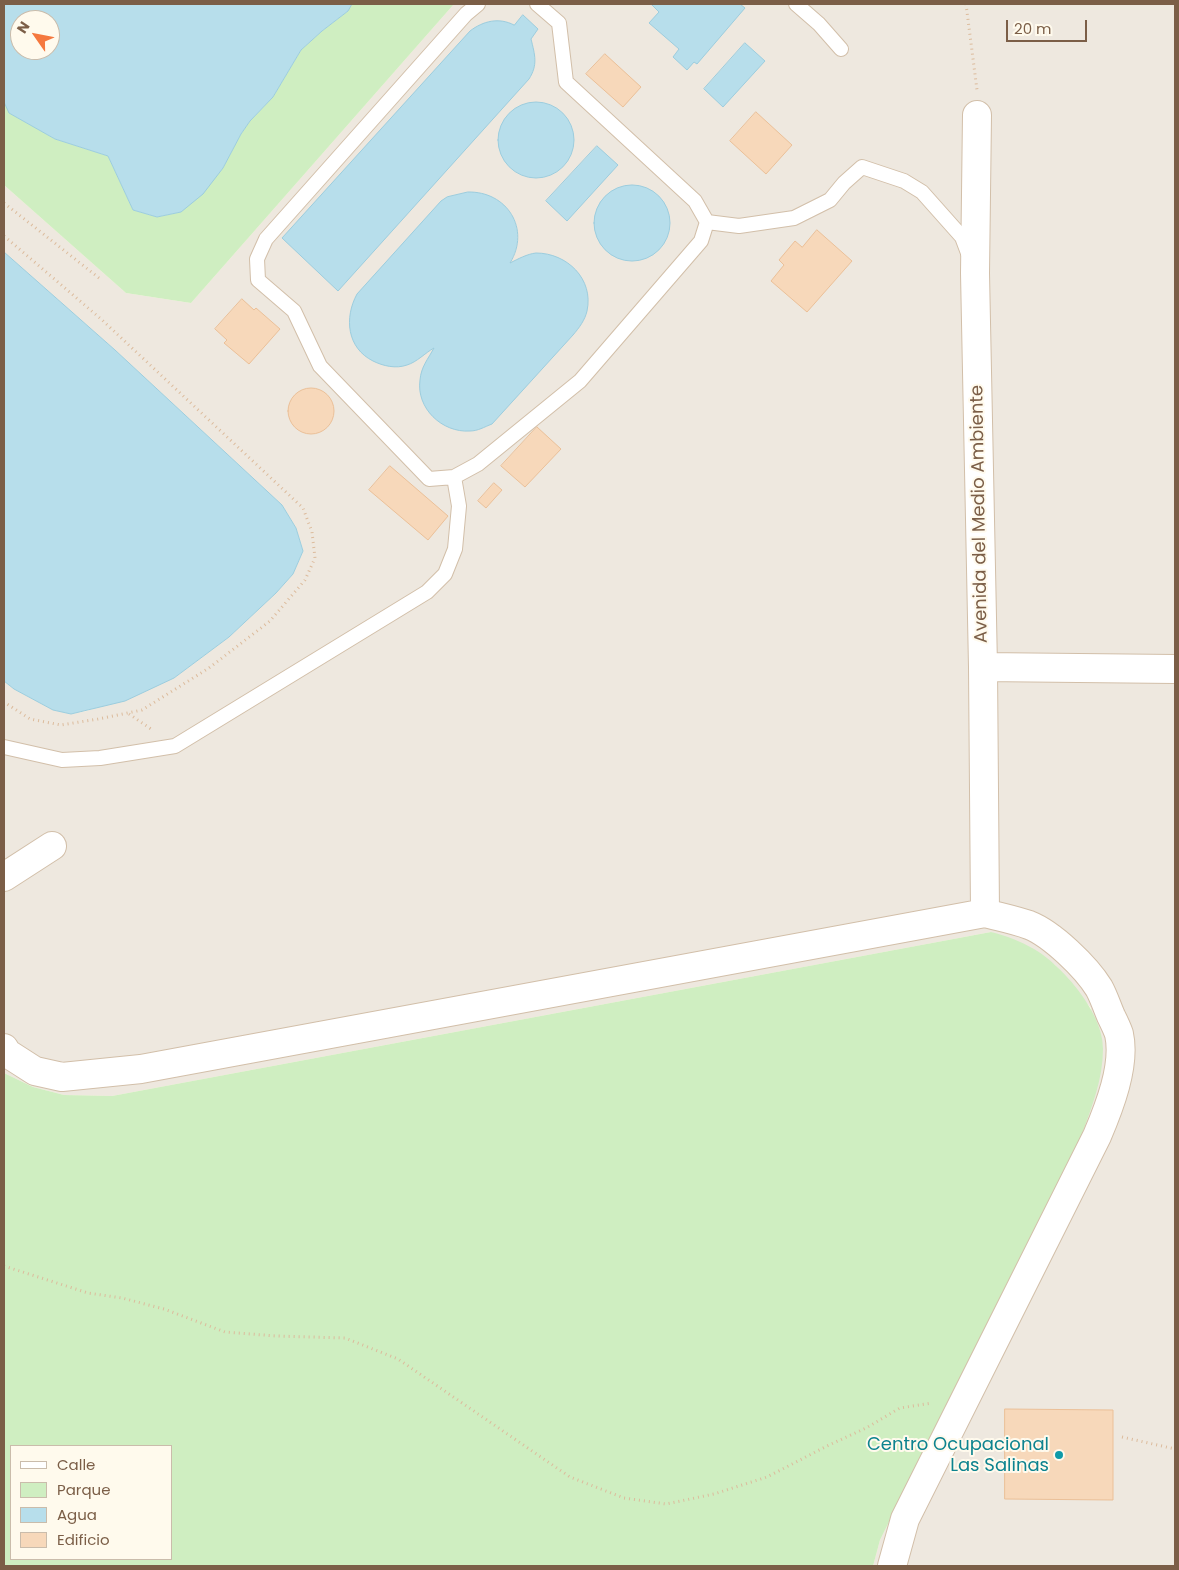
<!DOCTYPE html>
<style>
body{margin:0}
#map{position:relative;width:1179px;height:1570px;overflow:hidden;background:#fef7e5;font-family:Poppins,sans-serif}
canvas{display:block}
.frame{position:absolute;inset:0;border:5px solid #7b5e47;pointer-events:none}
.legend{position:absolute;left:10px;top:1445px;width:162px;height:115px;box-sizing:border-box;background:#fffaed;border:1px solid #cabcab;margin:0;padding:6px 9px;list-style:none;font-size:15px;color:#7b5e47}
.legend li{display:flex;align-items:center;gap:10px;height:25px}
.legend b{width:25px;border:1px solid #cabcab}
.north{position:absolute;left:10px;top:10px;width:50px;height:50px;box-sizing:border-box;background:#fffaed;border:1px solid #cabcab;border-radius:50%;rotate:303deg;font-size:14px;font-weight:700;line-height:20px;text-align:center;color:#7b5e47}
.north::after{content:'';display:block;margin:auto;width:18px;height:22px;background:#f5783e;clip-path:polygon(50% 0,100% 100%,50% 72%,0 100%)}
.scale{position:absolute;left:1006px;top:20px;width:81px;height:22px;box-sizing:border-box;border:2px solid #7b5e47;border-top:0;padding-left:6px;font-size:15px;line-height:18px;white-space:nowrap;color:#7b5e47;-webkit-text-stroke:4px #fffaed;paint-order:stroke}
</style>
<div id="map">
<canvas width="1179" height="1570"></canvas>
<div class="frame"></div>
<ul class="legend">
<li><b style="height:6px;background:#fff"></b>Calle</li>
<li><b style="height:14px;background:#cfeec1"></b>Parque</li>
<li><b style="height:14px;background:#b7deeb"></b>Agua</li>
<li><b style="height:14px;background:#f7d8ba"></b>Edificio</li>
</ul>
<div class="north">N</div>
<div class="scale">20 m</div>
</div>
<script>
const c = document.querySelector('canvas').getContext('2d');
c.lineJoin = 'round';
function paint(path, color) { c.fillStyle = color; c.fill(path, 'evenodd'); }
function strokePath(path, color, width, dash) { c.strokeStyle = color; c.lineWidth = width; c.lineCap = dash ? 'butt' : 'round'; c.setLineDash(dash || []); c.stroke(path); }
function label(font, color, halo, rows, align = 'center') {
  c.font = font + ' Poppins,sans-serif'; c.lineWidth = 4; c.setLineDash([]); c.textBaseline = 'middle'; c.strokeStyle = halo; c.fillStyle = color; for (const [text, x, y, turn = 0] of rows) {
    c.save(); c.translate(x, y); c.rotate((+turn || 0) * Math.PI / 180); c.textAlign = isNaN(turn) ? turn : align; if (halo) c.strokeText(text, 0, 0); c.fillText(text, 0, 0); c.restore();
  }
}
paint(new Path2D(`
 M454 4H1175V1566H873L880 1540 1082 1134 1091 1008 1055 965 991 932 112 1096 64 1095 33 1087 4 1073V681L14 689 53 710 71 714 87 711 174 678 229 637 276 593 293 574 303 551 296 528 282 505 115 350 4 252V185L126 293 191 303Z`), '#eee8df');
paint(new Path2D(`
 M352 4H454L191 303 126 293 4 185V102L10 113 55 139 108 156 133 210 157 217 181 212 223 168 241 134 250 121 273 97 301 50 322 31 348 11Z
 M991 932C1007 936 1020 941 1034 949 1063 966 1104 1014 1103 1049 1103 1079 1092 1106 1082 1134L880 1540 873 1566H4V1073L33 1087 64 1095 112 1096ZM11 1446H171V1559H11Z`), '#cfeec1');
const water = new Path2D(`
 M4 4H352L348 11 322 31 301 50 273 97 250 121 241 134 223 168 203 194 181 212 157 217 133 210 108 156 55 139 9 113 4 102ZM20 20H50V50H20Z
 M653 4H740L745 8 697 64 694 62 687 70 673 57 679 49 649 23 659 12 652 5Z
 M523 15 538 29 531 39C535 55 538 65 529 79L338 291 282 238 470 31C483 21 499 17 514 25Z
 M745 43 765 61 723 107 704 89Z
 M498 140a38 38 0 1 1 76 0a38 38 0 1 1-76 0Z
 M597 146 618 165 567 221 546 201Z
 M594 223a38 38 0 1 1 76 0a38 38 0 1 1-76 0Z
 M468 192C507 191 531 229 510 263 518 259 527 254 536 253 567 253 594 279 587 311 585 320 579 328 573 335L492 424C484 427 478 431 470 431 442 433 416 408 420 380 421 367 428 359 434 348 425 353 417 362 407 365 396 369 383 366 373 361 347 348 344 318 357 294L441 201 447 197Z
 M4 252 115 350 282 505 296 528 303 551 293 574 276 593 229 637 174 678 125 701 71 714 53 710 14 689 4 681Z`);
paint(water, '#b7deeb');
strokePath(water, '#9ccdde', 1);
const building = new Path2D(`
 M605 54 641 87 623 107 586 74Z
 M756 112 792 145 766 174 730 141Z
 M817 230 852 261 807 312 771 281 784 265 779 260 795 241 802 247Z
 M242 299 254 310 256 308 280 329 249 364 224 343 227 340 215 329Z
 M288 411a23 23 0 1 1 46 0a23 23 0 1 1-46 0Z
 M537 427 561 449 525 487 501 466Z
 M390 466 448 516 428 540 369 490Z
 M494 483 502 490 486 508 478 501Z
 M1005 1409 1113 1410V1500L1005 1499Z`);
paint(building, '#f7d8ba');
strokePath(building, '#ebc098', 1);
const service = new Path2D(`
 M478 4 466 14 266 239 257 259 258 280 294 311 320 366 429 479 454 477 478 464 580 381 701 241 707 222 695 201 566 82 559 23 537 4
 M796 4 819 24 841 49
 M707 222 739 226 794 218 830 200 844 183 862 167 904 181 922 192 962 237 968 253
 M4 747 62 760 100 758 175 746 427 592 445 574 455 549 459 506 454 477`);
const minor = new Path2D(`
 M977 115 975 273 983 667 985 913
 M983 667 1175 669
 M4 877 52 846
 M4 1048 7 1053 35 1071 62 1077 141 1069 985 913C1000 917 1015 920 1029 925 1052 934 1086 967 1099 988 1104 997 1107 1007 1111 1016 1114 1022 1117 1028 1119 1034 1126 1065 1109 1108 1097 1136L905 1519 892 1566`);
strokePath(service, '#d2bfa9', 16);
strokePath(minor, '#d2bfa9', 30);
strokePath(new Path2D(`
 M966 4 977 90
 M4 203 99 278
 M4 236 101 319 303 508 312 532 315 558 305 580 270 621 209 668 142 710 98 719 61 725 30 719 4 702
 M129 714 151 729
 M4 1266 88 1293 122 1298 164 1309 225 1332 276 1336 345 1338 398 1359 570 1477 624 1498 666 1504 714 1494 767 1477 827 1446 866 1428 900 1408 932 1403
 M1122 1437 1175 1449`), '#dcbb9c', 3, [1, 4]);
strokePath(service, '#fff', 14);
strokePath(minor, '#fff', 28);
for (const [x, y, r, color] of [
 [1059,1455,5,"#0f9aa8"]
]) { const dot = new Path2D(); dot.arc(x, y, r, 0, 2 * Math.PI); c.fillStyle = color; c.fill(dot); strokePath(dot, '#fffaed', 2); }
label('18px', '#7b5e47', '#fffaed', [
 ["Avenida del Medio Ambiente",980,514,-91]
]);
label('18px', '#0d838f', '#fffaed', [
 ["Centro Ocupacional",1049,1445],
 ["Las Salinas",1049,1466]
], 'right');
</script>
